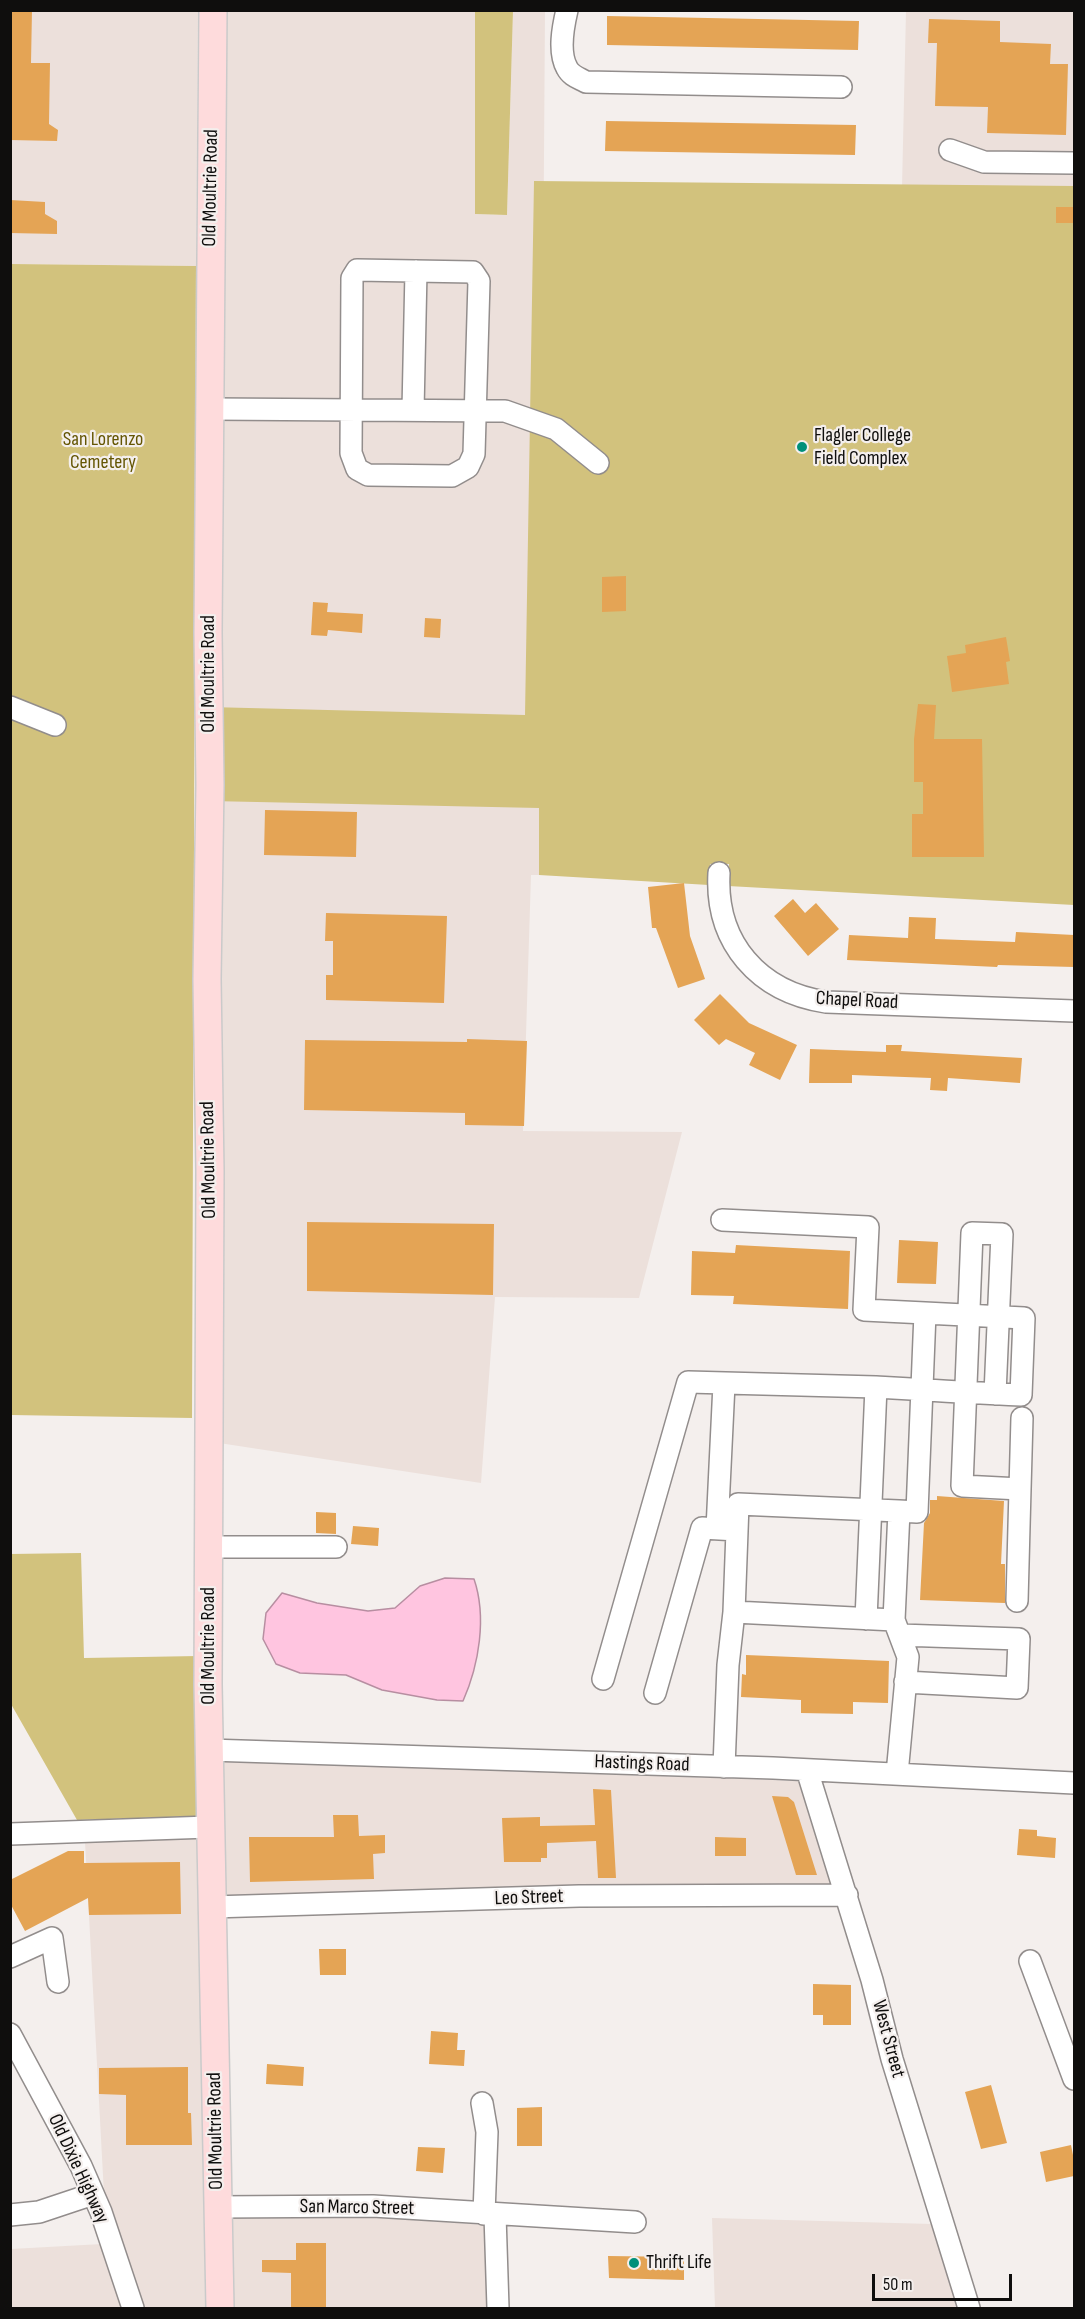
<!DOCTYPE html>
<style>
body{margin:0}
#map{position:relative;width:1085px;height:2319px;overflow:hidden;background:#f4efed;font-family:"Sofia Sans Condensed",sans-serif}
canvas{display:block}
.frame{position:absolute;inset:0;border:12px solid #0f0e0d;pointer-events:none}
.scale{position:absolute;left:872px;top:2274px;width:140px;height:27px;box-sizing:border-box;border:3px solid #0f0e0d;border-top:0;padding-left:8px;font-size:18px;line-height:21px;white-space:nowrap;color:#0f0e0d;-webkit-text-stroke:4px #f4efed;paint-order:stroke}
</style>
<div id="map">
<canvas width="1085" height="2319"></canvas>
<div class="frame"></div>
<div class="scale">50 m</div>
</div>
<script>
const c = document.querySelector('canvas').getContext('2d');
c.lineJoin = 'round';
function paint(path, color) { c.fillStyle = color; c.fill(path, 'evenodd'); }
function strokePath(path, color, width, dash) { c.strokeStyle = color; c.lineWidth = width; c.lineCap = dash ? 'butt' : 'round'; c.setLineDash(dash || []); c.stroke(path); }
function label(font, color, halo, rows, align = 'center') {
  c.font = font + ' "Sofia Sans Condensed",sans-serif'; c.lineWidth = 4.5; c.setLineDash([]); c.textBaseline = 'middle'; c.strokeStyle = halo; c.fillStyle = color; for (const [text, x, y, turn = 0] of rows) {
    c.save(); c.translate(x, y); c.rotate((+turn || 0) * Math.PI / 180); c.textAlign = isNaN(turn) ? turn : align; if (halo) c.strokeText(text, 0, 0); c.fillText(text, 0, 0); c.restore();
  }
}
paint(new Path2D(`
 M11 11H198L196 266 11 264Z
 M223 11H475V214L507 215 513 11H545L539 875H531L523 1131 682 1132 639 1298 495 1297 481 1483 219 1443Z
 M906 11H1074V192L902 187Z
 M219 1761 800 1781 833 1884 579 1885 221 1896Z
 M200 1838 210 2308H143L104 2194 85 1842Z
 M373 2217 486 2225 488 2308H229L227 2218Z
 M712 2218 932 2224 959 2308H715Z
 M102 2244 123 2308H11V2249Z`), '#ece0db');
paint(new Path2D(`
 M475 11H513L507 215 475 214Z
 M534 181 1074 186V905L728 886 729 864H710L709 885 539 875V808L210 801 209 707 525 715Z
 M11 264 196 266 192 1418 11 1415Z
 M81 1553 84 1658 198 1656 200 1816 77 1820 11 1704 10 1554Z`), '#d2c27d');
const water = new Path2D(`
 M445 1578 474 1579C487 1617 479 1665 463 1701L437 1700 382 1690 346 1675 300 1673 276 1664 263 1639 266 1613 282 1593 317 1603 368 1611 395 1608 420 1586Z`);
paint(water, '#ffc5e0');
strokePath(water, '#b78ea1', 1.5);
paint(new Path2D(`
 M10 10H32L31 63H50L49 124 58 130 57 141 10 140Z
 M607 16 859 21 858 50 607 45Z
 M929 19 1000 21V42L1051 44 1050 64H1068L1066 135 987 133 988 107 935 106 937 43H928Z
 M606 121 856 125 855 155 605 151Z
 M10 200 45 202V214L57 221V234L10 233Z
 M1056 207H1074V223H1056Z
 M626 576V611L602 612V577Z
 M313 602 328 603 327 612 363 614 362 633 328 630 327 636 311 635Z
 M425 618 441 619 440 638 424 637Z
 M1006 637 1010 661 1006 662 1009 684 952 692 947 656 966 653 965 645Z
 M918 704 936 705 934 739H982L984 857H912V814H923V782H914V739Z
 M265 810 357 812 356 857 264 855Z
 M684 883 690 936 705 979 678 988 656 928H652L648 887Z
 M793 899 805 913 816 903 839 929 808 956 774 916Z
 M326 913 447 916 444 1003 326 1000V975H333V941H325Z
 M909 917 936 918 935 939 1015 942 1016 932 1074 935V967L998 965 997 967 847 960 849 935 908 938Z
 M720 994 749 1023 797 1045 780 1080 749 1065 755 1053 726 1039 719 1045 694 1020Z
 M467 1039 527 1041 524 1126 465 1125V1113L304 1110 305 1040 467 1042Z
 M886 1045H902L901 1051 1022 1058 1020 1083 948 1078 947 1091 930 1090 931 1078 852 1075V1083H809L810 1049 886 1052Z
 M307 1222 494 1224 493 1295 307 1291Z
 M899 1240 938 1242 936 1284 897 1283Z
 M736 1245 850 1251 848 1309 733 1304 734 1296 691 1295 692 1251 735 1253Z
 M937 1496 1004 1501 1001 1564H1005V1603L920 1600 924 1523 930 1513V1500H937Z
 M316 1512 336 1513V1534L316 1533Z
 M353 1526 379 1528 378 1546 351 1544Z
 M746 1655 889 1661 888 1703 853 1702V1714L801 1713V1700L741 1697 742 1674 746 1675Z
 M593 1789 611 1790 616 1878H598L596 1841 547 1843V1858H541V1862H504L502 1818 540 1817V1826L595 1825Z
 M772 1796 788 1797 794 1802 817 1875H796Z
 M333 1815H358L359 1836 385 1835V1853L373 1854 374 1879 250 1882 249 1837H334Z
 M1019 1829 1037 1830V1836L1056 1838 1055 1858 1017 1855Z
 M715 1837 746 1838V1856H715Z
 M68 1851H84V1863L180 1862 181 1914 89 1915 88 1898 25 1931 10 1903V1880Z
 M319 1949H346V1975H320Z
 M813 1984 851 1985V2025H823V2015H813Z
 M431 2031 458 2033 457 2050H465L464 2066 429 2064Z
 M267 2064 304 2067 303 2086 266 2084Z
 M188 2067V2113H191L192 2145H126V2095L99 2094V2068Z
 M991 2085 1007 2143 981 2149 965 2092Z
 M542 2107V2146H517V2108Z
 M1071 2145 1074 2160V2176L1046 2182 1040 2152Z
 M418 2147 445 2148 443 2173 416 2171Z
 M296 2243H326V2308H291V2273L262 2272V2260H296Z
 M608 2256 684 2257V2280L609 2278Z`), '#e4a455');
const minor = new Path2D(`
 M567 10C563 27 558 52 567 68 571 76 579 78 586 82L841 87
 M950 150 984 162 1074 163
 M357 270 473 272 479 281 474 454 468 467 452 476 368 475 357 469 351 453 352 278Z
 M211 409 505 411 556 429 598 463
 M413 410 416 271
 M10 707 55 725
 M719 873C715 943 759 992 826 1002L1074 1011
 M722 1220 868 1227 864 1310 925 1313
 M995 1394 1002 1234 972 1233 962 1486 1020 1489 1022 1418
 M717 1529 724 1384
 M209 1547H336
 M1017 1601 1020 1489
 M734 1612 738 1504 899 1511 894 1620
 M866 1619 876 1387C925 1390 973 1393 1021 1395L1024 1318 925 1313 917 1512 899 1511
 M900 1635 1019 1639 1017 1688 905 1682
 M603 1679 688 1382 876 1387
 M655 1693 702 1528 737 1530
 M209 1750 773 1768 1074 1783
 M724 1767 728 1665 734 1612 894 1620 908 1657 897 1774
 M807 1770 872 1980 892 2059 969 2308
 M10 1834 209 1827
 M212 1907 579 1896 847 1895
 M10 1957 52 1938 58 1982
 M1030 1961 1074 2079
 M10 2034 81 2166 101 2212 133 2308
 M482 2103 487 2132 484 2214
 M218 2207 373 2206 635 2222
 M10 2215 39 2212 93 2194
 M495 2215 498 2308`);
const major = new Path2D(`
 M213 10 208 632 210 785 207 979 210 1171 208 1684 220 2308`);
strokePath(minor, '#928d8c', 24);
strokePath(major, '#cacaca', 30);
strokePath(minor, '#fff', 21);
strokePath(major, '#fedbdc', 27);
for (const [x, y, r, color] of [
 [802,447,6,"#00907a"],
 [634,2263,6,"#00907a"]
]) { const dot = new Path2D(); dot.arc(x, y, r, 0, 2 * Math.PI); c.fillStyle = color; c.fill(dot); strokePath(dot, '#f4efed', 2); }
label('20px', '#0f0e0d', '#f4efed', [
 ["Old Moultrie Road",211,188,-89],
 ["Old Moultrie Road",209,674,-90],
 ["Chapel Road",857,1001,3],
 ["Old Moultrie Road",209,1160,-91],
 ["Old Moultrie Road",209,1646,-90],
 ["Hastings Road",642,1764,2],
 ["Leo Street",529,1898,-2],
 ["West Street",888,2039,75],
 ["Old Moultrie Road",216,2131,-91],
 ["Old Dixie Highway",78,2169,65],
 ["San Marco Street",357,2208,1]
]);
label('20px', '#0f0e0d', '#f4efed', [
 ["Flagler College",814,436],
 ["Field Complex",814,459],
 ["Thrift Life",646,2263]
], 'left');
label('20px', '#645503', '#f4efed', [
 ["San Lorenzo",103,440],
 ["Cemetery",103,463]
]);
</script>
